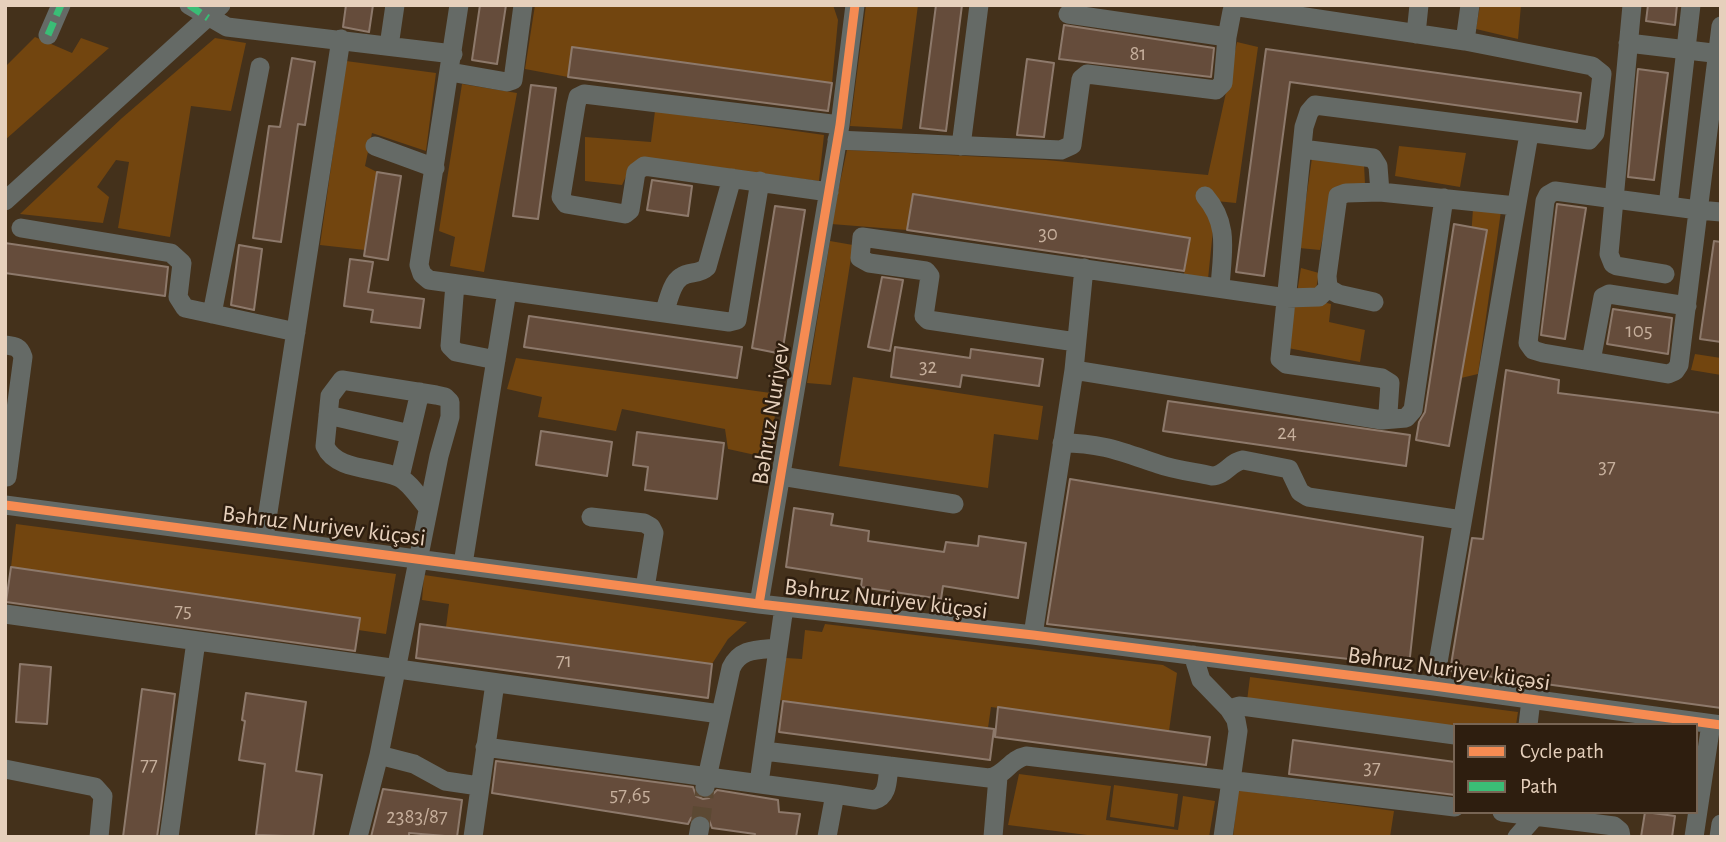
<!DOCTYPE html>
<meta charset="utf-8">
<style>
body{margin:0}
#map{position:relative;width:1726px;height:842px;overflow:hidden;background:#44311b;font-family:"Alegreya Sans",sans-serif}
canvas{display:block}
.frame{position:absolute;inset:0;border:7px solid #e6d0bc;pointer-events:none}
.legend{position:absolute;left:1453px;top:723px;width:245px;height:91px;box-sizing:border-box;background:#2e1e0f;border:2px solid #786554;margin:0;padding:9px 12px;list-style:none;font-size:21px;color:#e6d0bc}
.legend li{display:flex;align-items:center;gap:14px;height:35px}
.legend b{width:35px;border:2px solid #786554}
</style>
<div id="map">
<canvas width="1726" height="842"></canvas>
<div class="frame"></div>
<ul class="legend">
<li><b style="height:9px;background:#f68b52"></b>Cycle path</li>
<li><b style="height:9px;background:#3abd76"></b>Path</li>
</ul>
</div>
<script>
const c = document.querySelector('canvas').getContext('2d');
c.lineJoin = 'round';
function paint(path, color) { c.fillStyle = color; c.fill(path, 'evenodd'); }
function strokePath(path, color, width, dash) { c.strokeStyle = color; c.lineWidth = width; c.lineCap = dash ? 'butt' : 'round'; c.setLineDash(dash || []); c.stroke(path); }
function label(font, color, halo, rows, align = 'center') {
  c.font = font + ' "Alegreya Sans",sans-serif'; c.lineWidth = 5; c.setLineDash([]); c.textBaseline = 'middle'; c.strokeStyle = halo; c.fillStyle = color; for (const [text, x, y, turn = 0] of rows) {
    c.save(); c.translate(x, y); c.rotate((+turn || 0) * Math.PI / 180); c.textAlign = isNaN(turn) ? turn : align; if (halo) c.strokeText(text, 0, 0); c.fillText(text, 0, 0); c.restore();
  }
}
paint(new Path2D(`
 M535 5H833L838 20 832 83 572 48 568 77 525 69Z
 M866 5H918L902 129 850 126Z
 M1480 5H1521L1518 39 1476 29Z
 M35 37 72 53 81 38 109 48 5 140V67Z
 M215 38 246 43 231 111 191 106 170 237 118 228 129 162 116 160 97 187 109 197 103 223 20 214 122 118Z
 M1237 42 1258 47 1236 203 1216 201 1208 279 1184 274 1190 239 913 194 907 230 831 224 847 150 1046 160 1208 175Z
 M346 61 436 73 426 151 372 133 365 166 377 172 365 250 320 245Z
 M462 84 517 93 484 272 450 266 455 237 439 231Z
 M655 111 824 135 819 181 640 159 631 166 622 185 585 181V137L651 142Z
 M1399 146 1466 153 1460 187 1395 176Z
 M1312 158 1364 164 1365 184 1334 188 1320 250 1299 248Z
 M1473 209 1501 211 1478 374 1461 378Z
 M830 241 853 245 831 385 807 383Z
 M1301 268 1319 273 1314 300 1331 304 1329 322 1365 330 1360 362 1288 348Z
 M1695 354 1721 358V375L1691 370Z
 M516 358 778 394 769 458 728 449 725 429 622 409 616 431 538 417 542 397 507 389Z
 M853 377 1043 406 1038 440 994 434 988 488 839 466Z
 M16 524 396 574 386 634 358 630 360 618 11 567Z
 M424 575 747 622 728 639 712 664 446 627 449 604 422 600Z
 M825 624 1163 665 1177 673 1169 731 991 707 988 728 779 700 786 658 802 659 805 630 822 632Z
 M1250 677 1518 712 1516 725H1455V732L1247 701Z
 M1019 774 1111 786 1106 820 1178 830 1183 796 1215 801 1209 837H1103L1008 825Z
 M1114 785 1178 794 1174 827 1110 817Z
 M1238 790 1394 811 1390 837H1233Z`), '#72450f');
const building = new Path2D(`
 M346 5H373L369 32 343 27Z
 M480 5H506L497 64 472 60Z
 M936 5H962L946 131 920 128Z
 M1648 5H1677L1675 25 1646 21Z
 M1064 25 1214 48 1211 77 1059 59Z
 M572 47 832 83 828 111 568 77Z
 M1266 49 1581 93 1577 122 1290 82 1264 276 1236 272Z
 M292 58 315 62 305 125 298 124 281 242 253 238 269 126 280 127Z
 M1027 59 1054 63 1044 137 1017 135Z
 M1638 69 1668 73 1654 180 1628 177Z
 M531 85 556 88 538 219 513 216Z
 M377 172 401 176 388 260 364 256Z
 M652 180 692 186 688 216 647 210Z
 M913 194 1190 238 1184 271 907 230Z
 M1557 204 1586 208 1565 339 1541 335Z
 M775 206 805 210 782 354 752 348Z
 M1454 224 1487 230 1449 446 1416 440 1419 422 1425 412Z
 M1714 241 1721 242V342L1700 339Z
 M5 243 168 267 165 296 5 273Z
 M239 245 262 249 254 310 231 305Z
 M350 259 373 262 368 292 424 299 420 328 371 322 373 310 344 306Z
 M882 277 903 280 890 351 868 347Z
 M1613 309 1672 318 1668 354 1607 344Z
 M529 316 742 347 737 378 524 347Z
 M895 347 970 358 971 349 1043 359 1039 386 962 375 960 387 891 377Z
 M1506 370 1559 380 1558 393 1721 413V708L1450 671 1472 538 1483 539Z
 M1168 401 1410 435 1406 466 1163 431Z
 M541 431 612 442 607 476 536 465Z
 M637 432 724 443 717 499 645 490 648 467 633 465Z
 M1070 479 1423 537 1409 666 1047 624Z
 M794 508 833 514 831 525 869 531 868 541 944 552 946 542 978 546 979 536 1026 543 1018 598 943 586 941 599 861 587 862 579 786 567Z
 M11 567 360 618 355 651 6 602Z
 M420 624 712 664 708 698 416 658Z
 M20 664 51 667 47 724 16 722Z
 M142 689 175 694 162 801 157 837H123Z
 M246 693 306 702 296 771 322 775 313 837 256 835 265 764 239 760 245 721 242 720Z
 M783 701 994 729 990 760 779 732Z
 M998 707 1210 737 1206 765 995 737Z
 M1293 740 1455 762V795L1289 774Z
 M496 761 693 787 696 796 703 799 709 798 717 790 778 800 779 812 800 814 796 837H754L755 834 712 828 708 817 702 814 691 818 688 824 492 793Z
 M383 789 462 800 457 837 409 833V837H371Z
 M1645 812 1675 816 1672 837H1641Z`);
paint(building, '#654c3b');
strokePath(building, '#8d796b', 2);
strokePath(new Path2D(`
 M700 826 705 788`), '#5c4933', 19, [19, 10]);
strokePath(new Path2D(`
 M189 5 227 27 453 54
 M459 5 419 265 422 274 429 280 729 322 737 320 760 181
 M1632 5 1609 254 1613 264 1617 266 1665 274
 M1068 14 1227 37
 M1721 26 1679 365 1675 371 1668 374 1543 353 1533 350 1528 343 1545 201 1548 195 1555 191 1698 210 1721 212
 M1416 34 1419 5
 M48 35 61 5
 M1465 41 1470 5
 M1628 43 1721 54
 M389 46 395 5
 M450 72 507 82 513 80 523 5
 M837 140 1061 150 1072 145 1081 79 1087 74 1216 90 1223 83 1227 37 1232 11 1239 7 1465 41 1592 66 1602 74 1595 133 1589 140 1315 105 1309 112 1304 127 1280 359 1286 364 1382 378 1390 383 1388 413 1382 420 1074 370
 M375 146 435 168
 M961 146 979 5
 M1302 149 1373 158 1378 166 1380 192 1516 206
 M829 192 644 166 636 172 630 210 625 214 566 204 561 197 576 105 578 97 584 94 840 125
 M1205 196C1230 225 1222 252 1220 288
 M5 201 221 5
 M1668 206 1691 5
 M21 228 171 253 182 263 178 297 185 308 296 332
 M455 284 450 346 456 352 496 360
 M1374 302 1338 294 1328 288 1327 276 1338 196 1346 193 1380 192
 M664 313C668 303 671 283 681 277 689 271 699 275 707 267L732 178
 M212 314 260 67
 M1076 342 928 320 924 316 930 276 926 271 869 263 860 258 862 237 1287 298 1319 297 1328 288
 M5 345C15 346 20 347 23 357L7 477
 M1591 361 1603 297 1609 294 1687 306
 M328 415 410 434
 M1382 420 1406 418 1413 410 1444 198
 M1062 443C1102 443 1122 452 1158 464 1175 470 1194 472 1212 476 1225 476 1230 462 1243 460L1289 469 1300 492 1308 497 1462 520
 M781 476 954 504
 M400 477 420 392
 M5 505 759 604 1033 635 1434 686 1721 725
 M591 517 644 523 651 527 654 533 645 588
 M264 538 341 39
 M463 564 507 291
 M759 604 840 125 855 5
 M5 614 720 714
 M1033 635 1074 370 1084 268
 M1193 655 1201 680 1229 709 1236 720 1238 731 1223 837
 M1434 686 1529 134
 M1229 709 1239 706 1249 707 1455 735
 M1528 725 1531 700
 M485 747 835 794 827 837
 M764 751 989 778C1005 776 1010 759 1026 756L1455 807
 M379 755 414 764 445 781 479 786
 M5 769 95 787 103 796 99 837
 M759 783 784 607
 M705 787 731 668C740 648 757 650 778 648
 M835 794 874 800C889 796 887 779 889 766
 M1502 812 1614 826 1620 831 1621 837
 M169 837 196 641
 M358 837 379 755 439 456 450 417V402L445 397 436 395 342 380 330 396 325 446C336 471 375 467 398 477 409 481 420 499 428 508
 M473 837 495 683
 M698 837 700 826
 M993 837 998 777
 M1517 837 1539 812
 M1694 837 1711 724
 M1719 837 1721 824`), '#656a66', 19);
strokePath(new Path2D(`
 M189 5 208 18
 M48 35 61 5`), '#3abd76', 7, [14, 7]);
strokePath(new Path2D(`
 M5 505 759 604 1033 635 1434 686 1721 725
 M759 604 840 125 855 5`), '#f68b52', 9);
label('21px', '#c6af9c', null, [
 ["81",1138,54],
 ["30",1048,234],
 ["105",1639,331],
 ["32",928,367],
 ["24",1287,433],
 ["37",1607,467],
 ["75",183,611],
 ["71",564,661],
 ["77",149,765],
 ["37",1372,768],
 ["57,65",630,795],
 ["2383/87",417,817]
]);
label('24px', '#e6d0bc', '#2e1e0f', [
 ["Bəhruz Nuriyev",771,414,-81],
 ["Bəhruz Nuriyev küçəsi",324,526,7],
 ["Bəhruz Nuriyev küçəsi",886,599,7],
 ["Bəhruz Nuriyev küçəsi",1449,669,8]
]);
</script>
